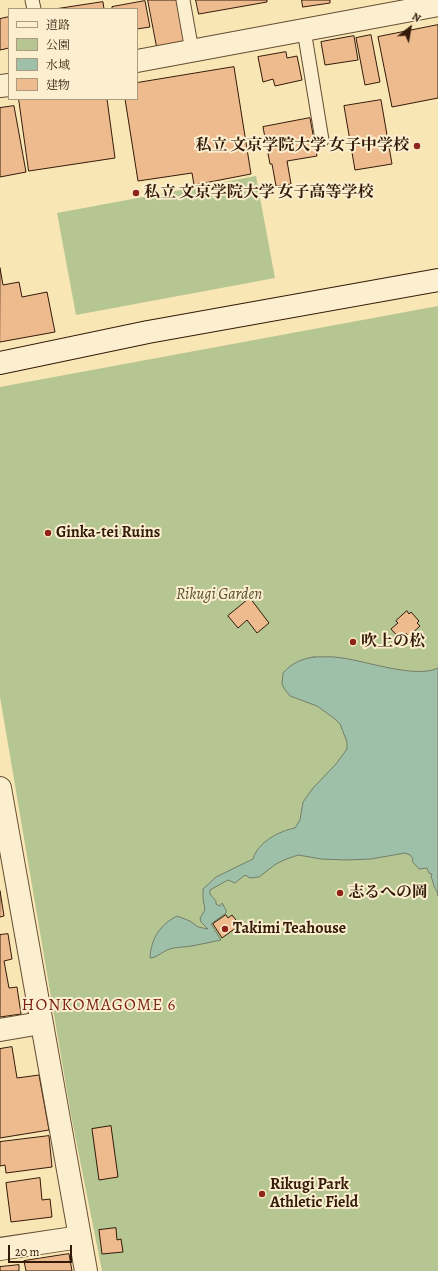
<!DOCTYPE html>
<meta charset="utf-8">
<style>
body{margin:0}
#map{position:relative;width:438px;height:1271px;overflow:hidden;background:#f9e6b5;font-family:Alegreya,"Noto Serif JP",serif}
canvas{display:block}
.legend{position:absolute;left:8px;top:8px;width:130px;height:92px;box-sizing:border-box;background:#fbefcf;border:1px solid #ab9a80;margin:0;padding:5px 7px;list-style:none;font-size:12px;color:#341a09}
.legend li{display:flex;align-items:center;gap:8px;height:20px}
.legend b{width:20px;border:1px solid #ab9a80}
.north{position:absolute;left:390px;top:8px;width:40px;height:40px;-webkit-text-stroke:3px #fbefcf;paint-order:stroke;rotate:31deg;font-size:11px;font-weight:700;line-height:16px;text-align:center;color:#341a09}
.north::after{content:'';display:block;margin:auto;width:14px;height:18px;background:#341a09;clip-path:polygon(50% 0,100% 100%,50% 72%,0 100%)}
.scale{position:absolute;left:8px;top:1245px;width:64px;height:18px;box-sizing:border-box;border:2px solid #341a09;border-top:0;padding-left:5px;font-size:12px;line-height:14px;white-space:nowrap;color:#341a09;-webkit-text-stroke:3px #fbefcf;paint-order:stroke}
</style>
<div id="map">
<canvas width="438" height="1271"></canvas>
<ul class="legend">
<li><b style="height:5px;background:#fbefcf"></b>道路</li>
<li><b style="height:11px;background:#b6c693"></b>公園</li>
<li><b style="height:11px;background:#9ec0a9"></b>水域</li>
<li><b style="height:11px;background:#eebb8f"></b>建物</li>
</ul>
<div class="north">N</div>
<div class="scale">20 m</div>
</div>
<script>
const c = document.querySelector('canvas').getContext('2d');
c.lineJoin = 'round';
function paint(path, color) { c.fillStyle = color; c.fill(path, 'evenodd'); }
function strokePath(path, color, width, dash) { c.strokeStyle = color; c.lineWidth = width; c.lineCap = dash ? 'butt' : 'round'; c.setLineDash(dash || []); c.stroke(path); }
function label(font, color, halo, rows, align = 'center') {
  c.font = font + ' Alegreya,"Noto Serif JP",serif'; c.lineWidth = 4; c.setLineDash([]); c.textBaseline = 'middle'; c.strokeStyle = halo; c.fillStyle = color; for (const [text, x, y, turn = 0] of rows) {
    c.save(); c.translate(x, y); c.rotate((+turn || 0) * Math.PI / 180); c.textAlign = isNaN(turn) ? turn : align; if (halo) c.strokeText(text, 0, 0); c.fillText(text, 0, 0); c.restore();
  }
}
paint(new Path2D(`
 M256 176 275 278 76 315 57 213Z
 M438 306V1271H102L71 1115 0 697V387Z`), '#b6c693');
const water = new Path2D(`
 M314 657C323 657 332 656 342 658 366 661 417 679 438 668V896C438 891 435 890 434 886 433 882 433 881 431 877L432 874 429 873 427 868 419 869 412 861 413 859 410 855 405 853 371 859 346 860 321 859 298 855 284 860 276 864 259 877 250 878 245 875 235 883 228 880 210 890V894L216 901V904L220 906 222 903 226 910V913L211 924 221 940 192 946 173 948 167 950 155 957 150 958C151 938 160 925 177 916L190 921 198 927 208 929 201 922 200 918 205 910 203 898V889L216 877 253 859C258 842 279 831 295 828L300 820 303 802 313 788 336 764 347 749V742L340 724 335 719 317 706 290 696 285 690 282 684 283 673C292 663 301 659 314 657Z`);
paint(water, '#9ec0a9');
strokePath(water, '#747e69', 1);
const building = new Path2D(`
 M148 0H177L185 41 157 47Z
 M196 0H267V2L199 14Z
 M302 0H330V3L303 7Z
 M145 1 150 27 137 29V9H112V7Z
 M103 2 104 9H55Z
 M9 17V48L0 50V19Z
 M438 25V98L392 107 378 37Z
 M371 35 380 82 365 85 356 38Z
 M354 36 358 60 325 65 321 42Z
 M286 52 287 58 297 56 302 80 275 86 273 79 263 82 258 57Z
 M234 67 251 174 194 185 192 173 138 181 125 99H137V83Z
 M19 99H107L115 158 29 171Z
 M381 100 392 164 355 170 344 106Z
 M14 106 26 172 0 177V108Z
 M310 118 317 156 287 161 291 184 276 186 272 164H270L263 127Z
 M0 268 3 285 19 282 22 297 47 292 55 332 0 342Z
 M250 598 269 623 257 633 247 620 238 628 228 616Z
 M407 611 409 614 411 612 419 621 417 623 420 626 409 636 406 633 400 639 391 629 398 623 396 621Z
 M0 891 4 916 0 917Z
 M226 915 228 918 232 915 240 925 222 938 213 924Z
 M8 934 12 959 4 961 9 988 17 987 21 1014 0 1017V935Z
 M12 1047 17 1078 39 1075 49 1130 0 1138V1049Z
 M111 1126 118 1177 99 1180 92 1129Z
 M49 1136 52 1167 6 1173 5 1165 0 1166V1142Z
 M40 1178 42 1200 50 1199 52 1217 11 1222 6 1183Z
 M116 1228 117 1240 121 1239 123 1252 102 1254 99 1230Z
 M69 1254 72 1271H26L24 1261Z
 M19 1265V1271H0V1267Z`);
paint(building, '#eebb8f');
strokePath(building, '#341a09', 1);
const lane = new Path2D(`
 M32 0 34 9
 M183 0 192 51
 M304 30 322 140`);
const street = new Path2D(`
 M137 61 438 5
 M0 86 9 85
 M0 788 86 1271
 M0 1030 41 1023
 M0 1249 80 1237`);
const secondary = new Path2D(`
 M0 363 148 332 438 280`);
strokePath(lane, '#654d34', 15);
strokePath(street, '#654d34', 24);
strokePath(secondary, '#341a09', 24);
strokePath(lane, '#fbefcf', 13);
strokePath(street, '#fbefcf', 22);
strokePath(secondary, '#fbefcf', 22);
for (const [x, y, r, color] of [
 [417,146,4,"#8f2418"],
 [136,193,4,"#8f2418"],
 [48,533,4,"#8f2418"],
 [353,642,4,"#8f2418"],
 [340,893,4,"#8f2418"],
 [225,929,4,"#8f2418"],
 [262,1194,4,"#8f2418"]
]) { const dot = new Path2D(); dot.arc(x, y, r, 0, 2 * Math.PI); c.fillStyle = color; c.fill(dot); strokePath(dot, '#fbefcf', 1.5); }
label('bold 16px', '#341a09', '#fbefcf', [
 ["私立 文京学院大学 女子中学校",409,146,"right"],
 ["私立 文京学院大学 女子高等学校",144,193],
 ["Ginka-tei Ruins",56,533],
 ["吹上の松",361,642],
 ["志るへの岡",348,893],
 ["Takimi Teahouse",233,929],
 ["Rikugi Park",270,1185],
 ["Athletic Field",270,1203]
], 'left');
label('italic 16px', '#5b4e32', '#fbefcf', [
 ["Rikugi Garden",219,595]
]);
c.letterSpacing = '1px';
label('17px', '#7a1f14', '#fbefcf', [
 ["HONKOMAGOME 6",99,1006]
]);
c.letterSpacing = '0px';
</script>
